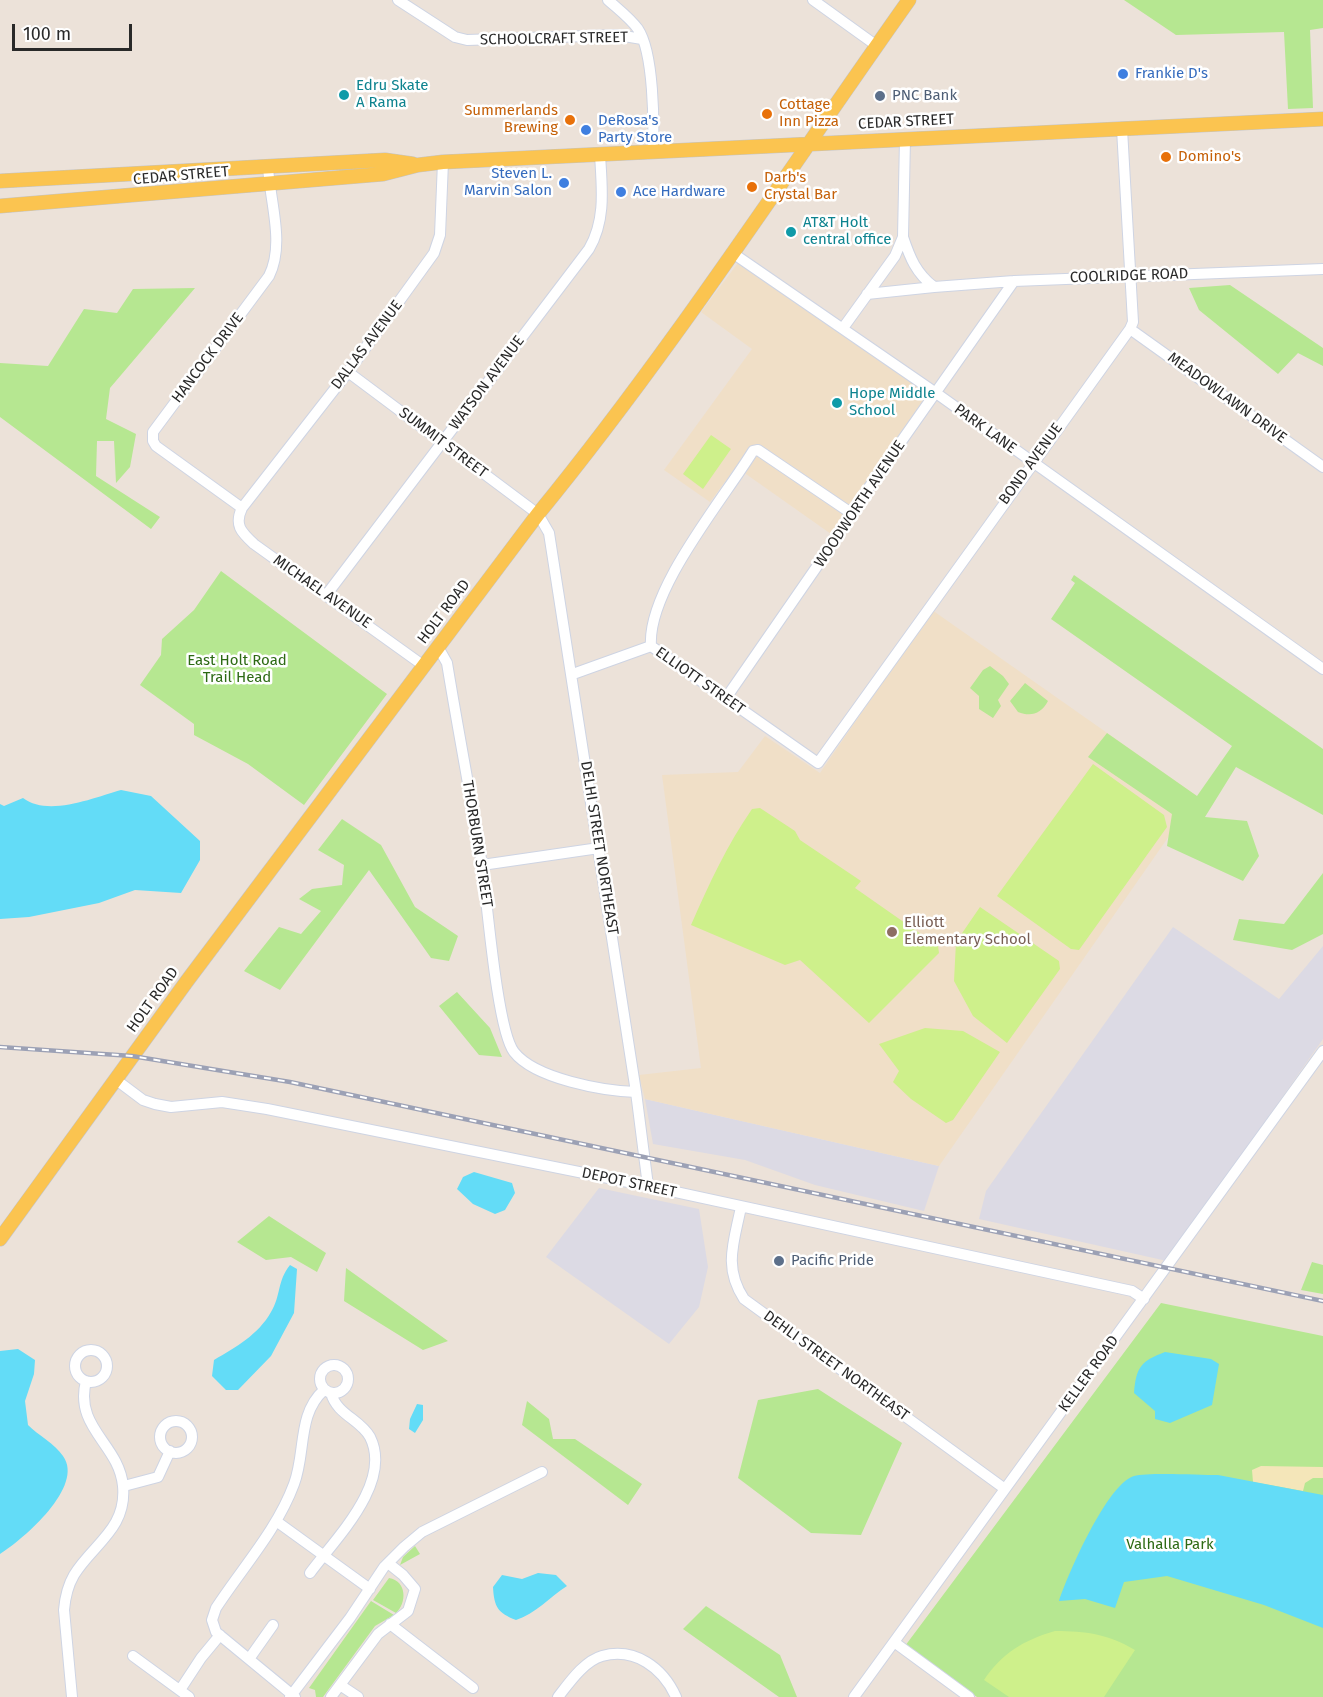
<!DOCTYPE html>
<style>
body{margin:0}
#map{position:relative;width:1323px;height:1697px;overflow:hidden;background:#ece2d9;font-family:"Fira Sans",sans-serif}
canvas{display:block}
.scale{position:absolute;left:12px;top:24px;width:120px;height:27px;box-sizing:border-box;border:3px solid #292929;border-top:0;padding-left:8px;font-size:18px;line-height:21px;white-space:nowrap;color:#292929;-webkit-text-stroke:4px #fff;paint-order:stroke}
</style>
<div id="map">
<canvas width="1323" height="1697"></canvas>
<div class="scale">100 m</div>
</div>
<script>
const c = document.querySelector('canvas').getContext('2d');
c.lineJoin = 'round';
function paint(path, color) { c.fillStyle = color; c.fill(path, 'evenodd'); }
function strokePath(path, color, width, dash) { c.strokeStyle = color; c.lineWidth = width; c.lineCap = dash ? 'butt' : 'round'; c.setLineDash(dash || []); c.stroke(path); }
function label(font, color, halo, rows, align = 'center') {
  c.font = font + ' "Fira Sans",sans-serif'; c.lineWidth = 5; c.setLineDash([]); c.textBaseline = 'middle'; c.strokeStyle = halo; c.fillStyle = color; for (const [text, x, y, turn = 0] of rows) {
    c.save(); c.translate(x, y); c.rotate((+turn || 0) * Math.PI / 180); c.textAlign = isNaN(turn) ? turn : align; if (halo) c.strokeText(text, 0, 0); c.fillText(text, 0, 0); c.restore();
  }
}
paint(new Path2D(`
 M1173 927 1279 999 1323 946V1039L1167 1261 979 1219 986 1191Z
 M645 1099 939 1166 924 1211 815 1185 745 1160 653 1144Z
 M599 1188 699 1209 708 1267 699 1307 669 1344 546 1257Z`), '#dcdae4');
paint(new Path2D(`
 M738 263 932 394 831 534 736 467 710 502 664 470 752 349 701 312Z
 M932 610 1197 796 939 1166 645 1099 639 1075 701 1068 662 775 738 772 765 736 820 773Z`), '#f0dfc7');
paint(new Path2D(`
 M1124 0H1323V28L1310 30 1313 108 1288 109 1284 32 1176 35Z
 M1230 285 1323 348V366L1298 353 1278 374 1199 310 1189 288Z
 M195 288 110 388 106 419 136 434 130 467 116 483 114 441H97L96 476 160 517 151 529 0 417V363L48 366 84 309 117 313 133 289Z
 M221 571 387 694 304 805 248 764 194 735V724L140 685 161 655 162 639 194 610Z
 M1074 575 1323 749V815L1236 767 1205 817 1247 821 1259 856 1243 881 1167 846 1172 814 1088 757 1107 733 1197 796 1232 746 1051 619 1075 583 1071 580Z
 M990 666 1003 676 1009 684 998 700 1001 706 993 718 979 709V696L970 688 983 670Z
 M1025 683 1048 701C1041 714 1031 717 1018 712L1010 701Z
 M342 819 381 845 415 907 458 936 449 961 431 958 369 870 280 990 244 971 279 927 301 934 321 911 299 899 312 889 342 885 344 865 318 850Z
 M1323 873V934L1292 950 1233 940 1239 919 1284 924Z
 M457 992 490 1028 502 1057 479 1055 439 1006Z
 M269 1216 326 1253 317 1272 291 1257 266 1260 237 1242Z
 M1312 1262 1323 1265V1294L1301 1290Z
 M346 1268 448 1341 423 1350 344 1301Z
 M1161 1303 1323 1336V1697H977L905 1646Z
 M818 1389 902 1443 861 1535 811 1533 738 1478 758 1400Z
 M527 1401 549 1419 553 1439H575L642 1484 628 1505 522 1425Z
 M415 1546 420 1554 400 1565 403 1557Z
 M389 1578C407 1581 407 1603 396 1613L373 1600Z
 M371 1601 394 1615 375 1626 323 1697H316L315 1690 309 1688Z
 M706 1606 780 1655 797 1697H779L683 1629Z`), '#b6e791');
paint(new Path2D(`
 M1261 1466 1323 1467V1478H1313L1305 1483 1303 1491 1253 1482 1252 1470Z`), '#f4e6b9');
paint(new Path2D(`
 M711 435 731 449 703 489 683 474Z
 M1093 764 1164 815 1167 827 1079 950 1071 949 997 896Z
 M760 808 795 831 800 840 861 881 855 888 938 946 939 953 869 1023 800 960 785 965 691 925C709 884 727 845 752 809Z
 M980 907 1059 961 1060 969 1007 1043 973 1016 954 981 956 942Z
 M925 1028 963 1031 1000 1052 953 1120 946 1123 911 1099 893 1082 899 1071 879 1044Z
 M1055 1631C1086 1631 1108 1634 1135 1650L1104 1697H1009L984 1680C1002 1653 1024 1640 1055 1631Z`), '#cef08b');
paint(new Path2D(`
 M121 790 151 796 200 841V860L181 893 135 890 99 903 29 917 0 919V804L4 806 23 798C48 817 93 798 121 790Z
 M474 1172 512 1183 515 1193 505 1210 495 1214 473 1204 457 1189 463 1177Z
 M290 1265 297 1269 294 1313 271 1356 238 1390H226L212 1376 214 1360C236 1347 258 1335 271 1312 281 1296 277 1281 290 1265Z
 M18 1349 35 1360 34 1374 25 1401 28 1425C38 1435 55 1444 63 1456 85 1486 24 1539 0 1554V1351Z
 M1165 1352 1211 1359 1219 1364 1212 1405 1170 1423 1155 1419V1411L1134 1393C1136 1367 1141 1361 1165 1352Z
 M417 1404 423 1405V1420L415 1433 409 1429 410 1419Z
 M1218 1475 1323 1495V1628L1264 1605 1167 1576 1124 1582 1115 1608 1085 1599 1059 1601C1068 1574 1107 1484 1134 1476 1148 1472 1200 1475 1218 1475Z
 M538 1573 556 1575 567 1586C550 1597 535 1614 516 1620 498 1613 494 1607 493 1587L502 1575 522 1579Z`), '#63dcf7');
const minor = new Path2D(`
 M398 0 455 37 467 40 618 35 642 39
 M608 0C618 9 630 18 638 29 654 53 654 123 653 153
 M813 0 877 46
 M903 237C910 258 916 273 934 287L1014 281 1323 269
 M734 254 936 393 1323 669
 M867 294 934 287
 M843 328 895 256 903 237 905 139
 M1130 329 1323 467
 M348 372 538 514 549 533 636 1092 648 1186
 M242 508 156 446 153 441V432L269 276C285 244 270 202 268 167
 M327 594 589 249C606 220 602 188 600 155
 M651 646C647 590 723 500 753 451L758 450 851 513
 M438 647 447 663C458 730 471 797 482 865 487 900 497 1030 514 1052 535 1079 604 1091 636 1092
 M424 666 254 544C241 532 234 525 242 508L348 372 434 253 440 235 443 162
 M573 674 651 646 818 763 1130 329 1133 322 1122 129
 M726 698 829 549 851 513 1014 281
 M482 865 599 848
 M115 1079 143 1100 155 1104 171 1107 222 1102 267 1109 648 1186 1132 1291 1144 1299
 M741 1207C734 1242 723 1267 744 1299L1005 1489
 M75 1366a16 16 0 1 1 32 0a16 16 0 1 1-32 0Z
 M320 1379a14 14 0 1 1 28 0a14 14 0 1 1-28 0Z
 M160 1437a16 16 0 1 1 32 0a16 16 0 1 1-32 0Z
 M124 1486 158 1477 170 1451
 M276 1521 370 1589
 M310 1573C335 1539 393 1483 370 1437 360 1419 337 1415 331 1393
 M390 1624 473 1688
 M894 1642 969 1697
 M133 1656 189 1697
 M249 1659 273 1625
 M340 1685 358 1697
 M180 1690 201 1658 220 1635
 M72 1697 64 1610C65 1598 67 1587 74 1575 93 1544 127 1529 123 1486 119 1444 74 1428 86 1381
 M290 1697 350 1618 384 1567 404 1547 422 1532 542 1472
 M295 1697 216 1632 212 1620 216 1608C242 1568 277 1530 294 1484 306 1453 297 1414 324 1390
 M331 1697 378 1634 408 1611 415 1589 403 1575 388 1563
 M558 1697C569 1683 584 1661 602 1656 635 1647 663 1668 676 1697
 M854 1697 1323 1051`);
const major = new Path2D(`
 M0 181 385 160 413 164
 M0 206 383 174 418 165 443 162 1323 119
 M0 1239 187 981 538 514C672 350 787 172 909 0`);
strokePath(minor, '#ced4e3', 12);
strokePath(major, '#c3c3c3', 15);
strokePath(minor, '#fff', 10);
strokePath(major, '#fbc450', 14);
const rail = new Path2D(`
 M0 1047 132 1056 290 1082 1323 1301`);
strokePath(rail, '#9ca1b5', 4.5);
strokePath(rail, '#fff', 2, [7]);
for (const [x, y, r, color] of [
 [1123,74,6,"#3f7fe0"],
 [344,95,6,"#0f9aa8"],
 [880,96,6,"#5c6f8a"],
 [767,114,6,"#e8710a"],
 [570,120,6,"#e8710a"],
 [586,130,6,"#3f7fe0"],
 [1166,157,6,"#e8710a"],
 [564,183,6,"#3f7fe0"],
 [752,187,6,"#e8710a"],
 [621,192,6,"#3f7fe0"],
 [791,232,6,"#0f9aa8"],
 [837,403,6,"#0f9aa8"],
 [892,932,6,"#8d6e63"],
 [779,1261,6,"#5c6f8a"]
]) { const dot = new Path2D(); dot.arc(x, y, r, 0, 2 * Math.PI); c.fillStyle = color; c.fill(dot); strokePath(dot, '#fff', 2); }
label('15px', '#292929', '#fff', [
 ["SCHOOLCRAFT STREET",554,39,-1],
 ["CEDAR STREET",906,122,-3],
 ["CEDAR STREET",181,176,-5],
 ["COOLRIDGE ROAD",1129,276,-2],
 ["DALLAS AVENUE",367,345,-53],
 ["HANCOCK DRIVE",208,358,-53],
 ["WATSON AVENUE",487,383,-53],
 ["MEADOWLAWN DRIVE",1227,398,36],
 ["PARK LANE",985,429,36],
 ["SUMMIT STREET",443,443,37],
 ["BOND AVENUE",1031,464,-54],
 ["WOODWORTH AVENUE",860,504,-56],
 ["MICHAEL AVENUE",322,592,35],
 ["HOLT ROAD",444,612,-53],
 ["ELLIOTT STREET",700,681,35],
 ["THORBURN STREET",477,844,81],
 ["DELHI STREET NORTHEAST",599,848,81],
 ["HOLT ROAD",153,1000,-54],
 ["DEPOT STREET",629,1183,12],
 ["DEHLI STREET NORTHEAST",836,1366,36],
 ["KELLER ROAD",1089,1374,-54]
]);
label('15px', '#366cbe', '#fff', [
 ["Frankie D's",1135,74],
 ["DeRosa's",598,121],
 ["Party Store",598,138],
 ["Steven L.",552,174,"right"],
 ["Marvin Salon",552,191,"right"],
 ["Ace Hardware",633,192]
], 'left');
label('15px', '#0d838f', '#fff', [
 ["Edru Skate",356,86],
 ["A Rama",356,103],
 ["AT&T Holt",803,223],
 ["central office",803,240],
 ["Hope Middle",849,394],
 ["School",849,411]
], 'left');
label('15px', '#4e5e75', '#fff', [
 ["PNC Bank",892,96],
 ["Pacific Pride",791,1261]
], 'left');
label('15px', '#c56008', '#fff', [
 ["Cottage",779,105],
 ["Inn Pizza",779,122],
 ["Summerlands",558,111,"right"],
 ["Brewing",558,128,"right"],
 ["Domino's",1178,157],
 ["Darb's",764,178],
 ["Crystal Bar",764,195]
], 'left');
label('15px', '#2d6a14', '#fff', [
 ["East Holt Road",237,661],
 ["Trail Head",237,678],
 ["Valhalla Park",1170,1545]
]);
label('15px', '#785e54', '#fff', [
 ["Elliott",904,923],
 ["Elementary School",904,940]
], 'left');
</script>
